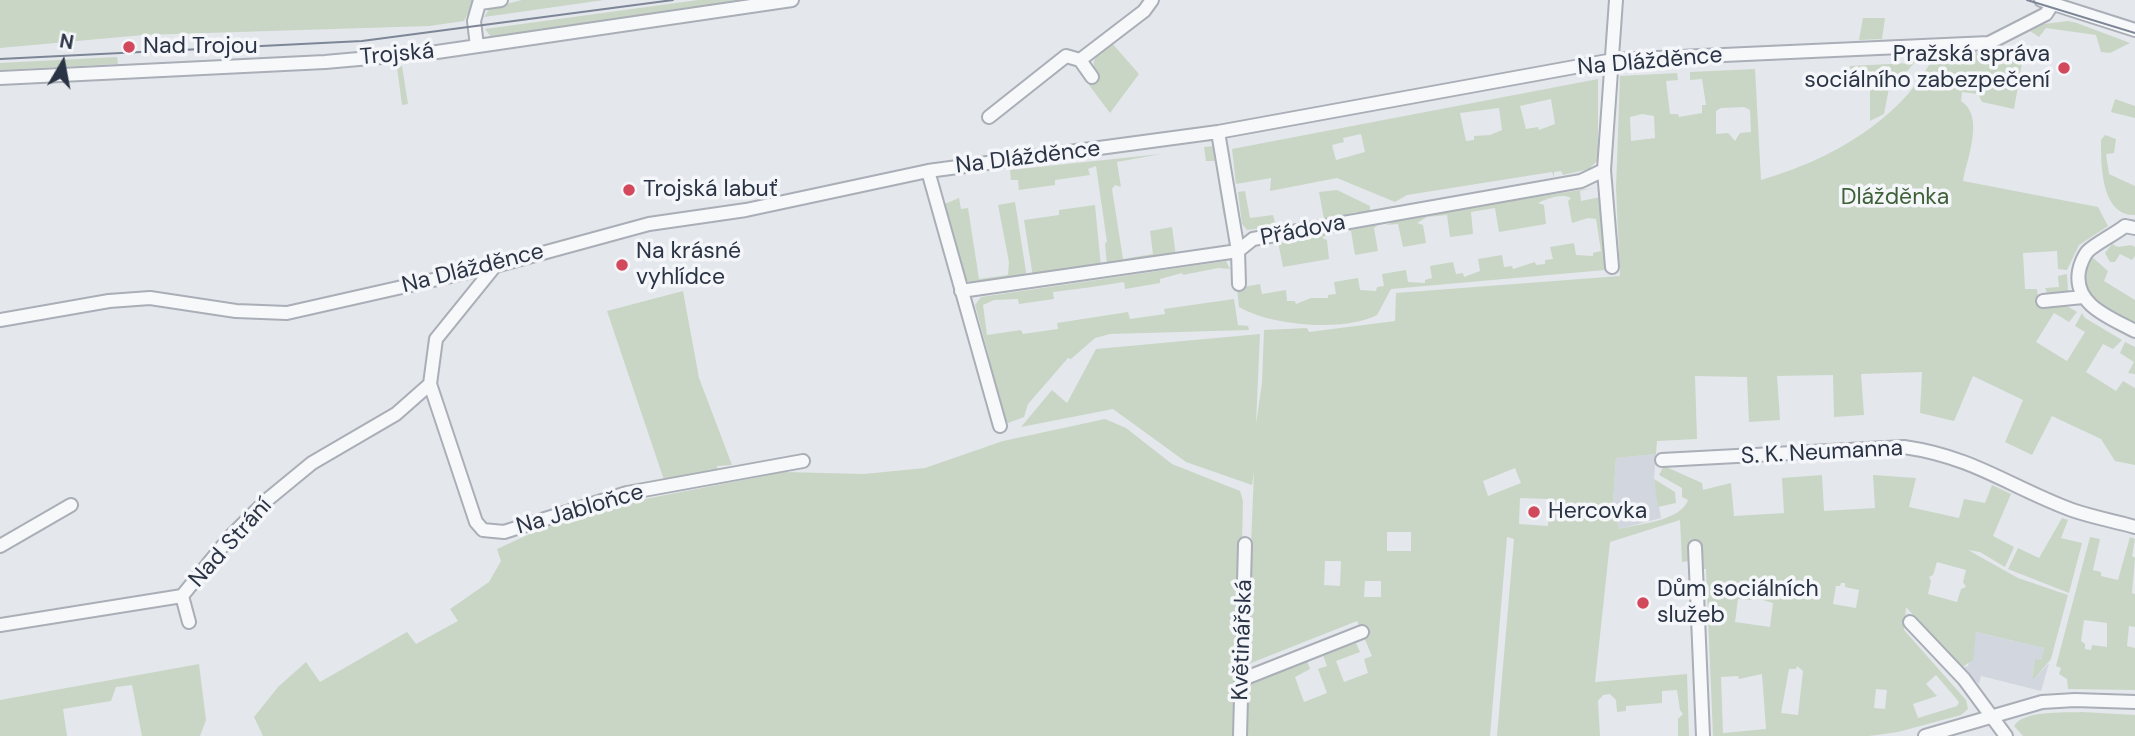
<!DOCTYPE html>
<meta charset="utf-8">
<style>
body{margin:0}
#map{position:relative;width:2135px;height:736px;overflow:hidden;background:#e4e7ec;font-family:"DM Sans",sans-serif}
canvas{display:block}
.north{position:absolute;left:28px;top:28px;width:70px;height:70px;-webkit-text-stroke:5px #f4f6f9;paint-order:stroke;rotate:10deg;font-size:19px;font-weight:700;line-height:28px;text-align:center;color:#2b3445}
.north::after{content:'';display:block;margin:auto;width:24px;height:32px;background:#2b3445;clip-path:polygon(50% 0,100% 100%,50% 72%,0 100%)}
</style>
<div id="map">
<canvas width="2135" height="736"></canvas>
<div class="north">N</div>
</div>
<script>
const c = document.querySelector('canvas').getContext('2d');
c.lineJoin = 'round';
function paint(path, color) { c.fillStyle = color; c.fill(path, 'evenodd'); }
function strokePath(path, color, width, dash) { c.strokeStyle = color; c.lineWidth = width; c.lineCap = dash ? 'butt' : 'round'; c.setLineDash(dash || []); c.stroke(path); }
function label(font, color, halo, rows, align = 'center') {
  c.font = font + ' "DM Sans",sans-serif'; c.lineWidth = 7; c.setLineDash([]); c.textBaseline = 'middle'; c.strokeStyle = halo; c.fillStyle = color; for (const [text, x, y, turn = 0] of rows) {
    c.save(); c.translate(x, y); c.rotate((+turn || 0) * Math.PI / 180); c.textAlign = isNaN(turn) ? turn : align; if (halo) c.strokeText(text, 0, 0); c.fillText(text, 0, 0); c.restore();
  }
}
paint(new Path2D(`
 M1656 454 1654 479 1661 518 1619 529 1613 504 1616 458Z
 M1976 632 2044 648 2041 661 2035 659 2032 677 2035 678 2049 663 2041 691 1981 676 1979 684 1961 668 1968 666Z`), '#d2d6de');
paint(new Path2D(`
 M0 0H475L464 21 429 26 143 35 0 48Z
 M522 0H604L484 17 490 8Z
 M698 0H748L491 37 485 29Z
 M1863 18H1885L1882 39 1859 40Z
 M2068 21 2077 23 2130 43 2110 53 2101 52 2096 35 2046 28 2039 37 2030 31 2044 24Z
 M1111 42 1139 74 1110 113 1089 85 1098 77C1088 59 1097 54 1111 42Z
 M1936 52H2024L2014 109 1982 102 1978 94 1962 92 1961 101C1985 116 1967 158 1963 181L2098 207 2108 226 2079 245 2067 270 2058 269 2057 251 2023 253 2025 289H2037L2039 305 2062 303 2077 312 2069 322 2054 313 2036 342 2067 361 2085 332 2075 326 2082 313 2085 318 2122 340 2113 349 2103 344 2086 372 2116 391 2123 381 2135 388V465L2115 461 2101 439 2052 416 2032 455 2005 442 2023 400 1973 376 1954 421 1920 413 1922 372 1861 374 1864 415 1834 417 1833 375 1777 376 1780 420 1749 422 1747 377 1695 376 1697 439 1657 441 1656 454 1616 458 1613 504 1619 529C1638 524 1681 521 1688 500L1682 497V488L1659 475 1664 466 1702 483 1703 490 1731 483 1734 516 1784 513 1782 478 1822 475 1824 511 1875 508 1873 475 1916 478 1909 507 1959 518 1964 499 1985 503 1992 485 2011 494 1993 536 2014 547 2005 567 1980 552 1968 550 2018 578 2068 595 2051 659 2035 678H2032L2035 659 2041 660 2044 648 1976 632 1973 660 1961 668 1906 607 1904 630 1966 700 1968 709 1961 715 1898 732 1869 736H1713L1706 569H1702L1701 547 1689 561 1682 562 1680 520 1610 542 1595 682 1687 674 1689 736H1678V719L1683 714 1680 710 1677 690 1662 691V703L1626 706V711L1617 712 1616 700 1610 694 1603 695 1598 701 1600 736H1497L1514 539 1507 537 1490 736H1244L1245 686 1307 661 1310 669 1295 677 1304 702 1327 693 1318 669 1327 666 1323 655 1356 643 1360 652 1336 661 1344 682 1368 673 1364 659 1372 656 1357 621 1246 665 1254 472 1252 485 1186 462 1113 409 1021 427 1052 390 1067 403 1096 349 1260 334 1256 424 1262 383 1264 330 1307 328 1309 332 1395 321 1396 293 1620 276 1616 188 1620 76 1677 73 1678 80 1666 81 1670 114H1678L1679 117 1702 113V105H1706L1702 79 1690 80V72L1755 69 1761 180C1830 160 1903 120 1936 52ZM1744 107 1750 110 1751 132 1740 133 1735 141 1728 133 1716 134V111L1721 108ZM1642 114 1654 116 1655 138 1631 141 1630 117ZM1515 468 1521 483 1488 496 1483 481ZM1520 498 1549 499 1548 526 1519 524ZM1411 532V551H1387V532ZM1325 561H1341L1340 586 1324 585ZM1937 562 1966 570 1963 582 1966 587 1961 589 1957 602 1928 594 1931 581 1929 577 1933 575ZM1365 581H1381V597H1364ZM1841 583H1845V587L1859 590 1856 608 1833 604 1836 586H1840ZM1753 597 1773 603 1770 627 1735 622 1738 599 1752 600ZM1797 666 1803 671 1798 715 1781 713 1789 669H1796ZM1762 674 1766 729 1723 733 1721 677 1738 676 1739 679ZM1936 675 1959 702 1957 706 1918 718 1913 704 1937 696 1926 684ZM1876 689 1887 690 1885 709 1874 708Z
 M1909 55 1916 59 1915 62 1896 84 1890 83 1884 114 1870 121V79L1851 78 1850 66 1909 63Z
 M117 57 118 64 0 70V63Z
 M402 66 408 104 402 105 397 67Z
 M1598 79V160L1589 169 1563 175 1561 171 1554 172V177L1552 172 1407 195 1395 202 1337 178 1270 191 1271 178 1236 184 1232 149ZM1551 99 1555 124 1539 130 1538 127 1526 129 1520 106ZM1499 108 1502 130 1490 135 1474 136V140L1466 141 1460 113ZM1361 134 1365 152 1336 160 1332 145 1344 142 1343 138Z
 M2115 99 2135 106V118L2111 112Z
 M2105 135 2116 139 2114 153 2106 154 2109 174 2135 186V215C2101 216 2101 165 2101 140Z
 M1215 146 1226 217H1224L1215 161H1206L1204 147Z
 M1161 154 1117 162 1121 187 1115 185 1112 189 1123 259 1153 254 1150 231 1172 227 1176 256 1107 266 1105 243 1107 242 1096 166 1088 169 1090 175 1055 180V185L1019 190 1018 180H1011L1010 170Z
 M1593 188 1580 191 1581 201 1601 197 1605 270 1391 289 1377 315C1344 332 1271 326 1239 307L1237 288 1260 284 1262 294 1286 290 1287 301H1295L1296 304 1311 298H1328V295L1336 294 1334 282 1358 278 1360 290 1376 291 1377 287 1384 286 1382 274 1406 270 1408 282 1425 283V280L1432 278 1430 266 1453 262 1456 274 1463 273 1464 277 1480 271 1478 259 1502 255 1504 267 1512 266 1513 269 1535 262 1536 265 1545 264V260L1553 259 1550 247 1574 243 1576 255 1593 256V253L1601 251 1596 219 1588 218 1572 223 1568 201 1571 198C1561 193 1547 199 1538 203L1544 205 1546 224 1499 232 1495 208 1471 212 1473 234 1450 237 1447 215 1427 217 1417 223 1423 225 1426 243 1403 247 1398 224 1386 225 1404 217Z
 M1337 190 1370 206V212L1358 217 1357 212 1351 213V218L1265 231 1264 228 1247 230 1242 224 1238 192 1245 191 1250 218 1273 215 1276 227 1324 219 1319 192Z
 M959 198 961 209 968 208 979 279 1008 275 1009 262 998 205 1015 202 1027 278 972 284 962 277 942 205Z
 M1095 205 1101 267 1033 277 1024 220 1059 215V210Z
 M1378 225 1374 228 1378 251 1355 255 1351 231 1346 230Z
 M1330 233 1322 238 1327 240 1329 259 1283 267 1278 242Z
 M2112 244 2118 247 2131 245 2135 247V256L2132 260 2120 254 2115 262H2110L2105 253Z
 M2091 256 2108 271 2104 281 2135 300V325C2107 308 2068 295 2091 256Z
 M1226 261 1230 269 1218 268 1183 275 1182 273 1160 279V283L1125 289 1124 282C1100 286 1077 289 1053 292L1054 299 1019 304 1018 299 994 300 983 305 987 335 1021 330 1023 334 1058 329 1057 323 1128 312 1130 319 1165 314 1164 309 1234 299 1238 325 1248 326 1249 330 1110 334 1095 338 1071 359 1068 358 1028 404 1024 417 1008 423 1003 419 987 366 989 357 975 305 981 297Z
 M2067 274 2068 292 2048 295 2045 288 2059 287 2058 276Z
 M683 291 699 378 732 465 717 466 718 472 664 480 607 311Z
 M2125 342 2135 347V374L2128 373 2134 362 2120 353Z
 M1105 419 1126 428 1172 464 1240 491 1243 501 1237 736H263L254 717 278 687 306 662 320 682 407 632 416 644 458 621 450 609 489 582 501 561 497 549 543 528 645 499 784 472 864 474 925 468 1003 441Z
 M1654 479 1675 492 1676 503 1658 507Z
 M2062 518 2068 520 2061 538 2082 543 2069 593 2008 569 2018 548 2039 558Z
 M2090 537 2100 539 2093 570 2101 572V576L2118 580 2130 537 2135 539 2132 556 2135 558 2132 593 2135 594V627L2129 626 2127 646 2135 648V690L2068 689 2067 679 2059 674 2061 668 2056 666ZM2084 620 2107 623V647L2092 645 2091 650 2085 649V644L2081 641Z
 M199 664 206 720 200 736H142L132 685 116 687 111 701 63 709 67 736H0V700Z
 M2082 712 2135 715V736H2023L2014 726C2024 710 2063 713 2082 712Z`), '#c9d6c5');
const minor = new Path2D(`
 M2041 0 2135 30
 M480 3 501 0
 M477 46 474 21 480 0
 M1080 60 1092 77
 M0 78 325 62 437 52 792 0
 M989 117 1066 56 1080 60 1144 11 1152 0
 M1218 132 1238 251 1239 284
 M928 171 1000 426
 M2135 228 2125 226C2115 234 2095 244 2088 251 2084 255 2080 265 2079 271 2073 305 2111 318 2135 331
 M495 266 436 339 430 384 476 522 483 530 504 532 627 493 803 461
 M1612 267 1604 170 1616 0
 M961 291 1238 251 1253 239 1581 181 1604 170
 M2043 301 2083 297
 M0 320 109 301 150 298 236 311 287 313 495 266 649 224 746 210 928 171 1218 132 1613 60 1989 43 2046 14 2055 0
 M1662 460 1904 447C1974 457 2010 487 2072 510 2092 517 2114 521 2135 527
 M0 546 71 505
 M1695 547 1703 736
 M182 596 189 622
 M1910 622 1964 679 2006 736
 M0 625 182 596 230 537 267 500 312 463 396 414 430 384
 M1243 679 1362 632
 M1240 736 1245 544
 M1925 736 2042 702 2075 700 2135 702`);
strokePath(minor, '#a9aeb7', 16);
strokePath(minor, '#f7f8fa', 12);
strokePath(new Path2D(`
 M2027 0 2135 33
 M0 59 362 41 673 0`), '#7d8696', 2);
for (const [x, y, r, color] of [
 [129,47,7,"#d1495b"],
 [2064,68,7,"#d1495b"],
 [629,190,7,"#d1495b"],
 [622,265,7,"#d1495b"],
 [1534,512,7,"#d1495b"],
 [1643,603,7,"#d1495b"]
]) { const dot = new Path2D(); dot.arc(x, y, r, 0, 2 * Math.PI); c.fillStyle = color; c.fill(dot); strokePath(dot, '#f4f6f9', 2.5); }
label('23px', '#2b3445', '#f4f6f9', [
 ["Nad Trojou",143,47],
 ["Pražská správa",2050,55,"right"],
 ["sociálního zabezpečení",2050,81,"right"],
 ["Trojská labuť",643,190],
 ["Na krásné",636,252],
 ["vyhlídce",636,278],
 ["Hercovka",1548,512],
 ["Dům sociálních",1657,590],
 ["služeb",1657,616]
], 'left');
label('23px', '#2b3445', '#f4f6f9', [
 ["Trojská",397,55,-5],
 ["Na Dlážděnce",1650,62,-5],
 ["Na Dlážděnce",1028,158,-7],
 ["Přádova",1303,231,-11],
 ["Na Dlážděnce",473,269,-14],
 ["S. K. Neumanna",1822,453,-3],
 ["Na Jabloňce",580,510,-16],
 ["Nad Strání",231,543,-48],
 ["Květinářská",1243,640,-88]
]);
label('23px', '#3f6138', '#f4f6f9', [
 ["Dlážděnka",1895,198]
]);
</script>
